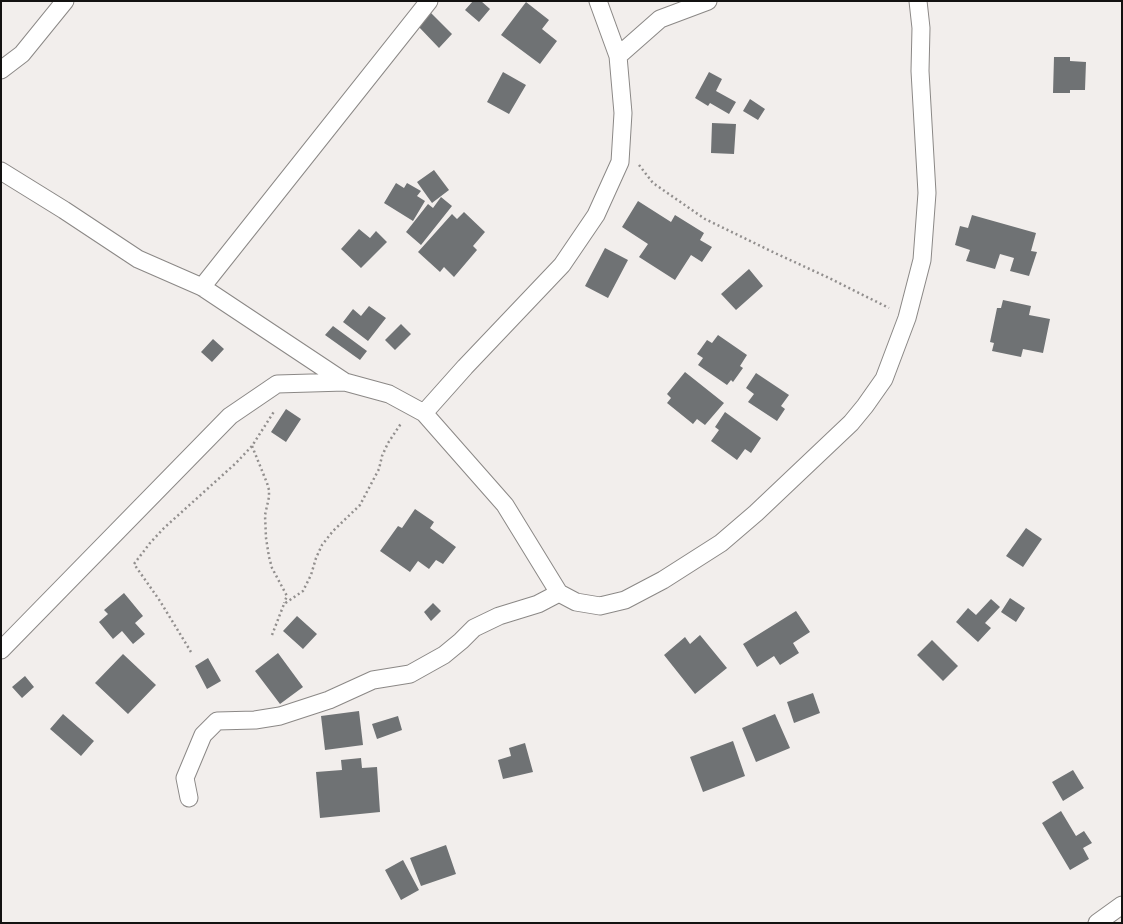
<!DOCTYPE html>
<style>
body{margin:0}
#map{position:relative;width:1123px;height:924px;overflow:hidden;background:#f2eeec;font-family:Jost,sans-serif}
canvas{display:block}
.frame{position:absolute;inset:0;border:2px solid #131211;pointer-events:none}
</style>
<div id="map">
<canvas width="1123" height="924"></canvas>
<div class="frame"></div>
</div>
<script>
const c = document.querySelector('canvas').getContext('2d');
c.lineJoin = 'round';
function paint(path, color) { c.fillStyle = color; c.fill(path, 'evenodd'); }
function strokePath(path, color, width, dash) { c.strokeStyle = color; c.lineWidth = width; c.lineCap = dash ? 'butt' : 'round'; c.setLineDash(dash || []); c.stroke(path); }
paint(new Path2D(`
 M473 1H481L490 9 479 22 465 10Z
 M526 2 549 20 542 29 557 41 540 64 501 35Z
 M431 13 452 34 439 48 418 26Z
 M1054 57H1070V61L1086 62 1085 90H1070V93H1053Z
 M503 72 526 85 509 114 487 102Z
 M709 72 722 79 716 91 736 102 729 114 710 103 708 106 695 98Z
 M750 99 765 109 758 120 743 111Z
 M712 123 736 124 734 154 711 153Z
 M434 170 449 190 432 203 417 182Z
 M396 183 404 188 407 183 421 191 417 196 425 201 413 221 384 203Z
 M441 197 452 206 421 245 406 232 428 204 433 208Z
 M638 201 671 222 675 215 704 233 700 240 712 247 702 262 691 255 675 280 639 257 648 244 622 227Z
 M464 212 485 232 473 246 477 250 454 277 444 267 440 272 418 252 452 214 457 219Z
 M972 215 1036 233 1031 251 1037 252 1029 276 1010 271 1014 258 1000 254 995 269 966 261 970 250 955 245 960 226 968 228Z
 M359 229 370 238 376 231 387 242 361 268 341 249Z
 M605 248 628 260 608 298 585 286Z
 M749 269 763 286 736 310 721 294Z
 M1003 300 1031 306 1029 315 1050 319 1043 353 1023 349 1021 357 992 351 994 343 990 342 997 308H1001Z
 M369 306 386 318 368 341 343 322 353 309 361 316Z
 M401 324 411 334 395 350 385 340Z
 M333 326 367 351 360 360 325 335Z
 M718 335 747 355 740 366 743 368 733 382 731 380 727 385 698 365 703 358 697 354 707 340 712 343Z
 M213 339 224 349 212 362 201 352Z
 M685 372 724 403 705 425 697 419 693 424 667 403 671 398 667 394Z
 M756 373 789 395 781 406 785 409 777 421 748 402 754 394 746 388Z
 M286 409 301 419 286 442 271 432Z
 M725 412 761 438 751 453 745 449 737 460 711 441 719 430 715 427Z
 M415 509 434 522 430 528 456 547 443 564 436 560 429 569 418 561 410 572 380 551 398 526 402 528Z
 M1026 528 1042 539 1023 567 1006 556Z
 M124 593 143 616 135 623 145 634 133 644 122 631 113 639 99 622 108 614 104 610Z
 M1010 598 1025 608 1016 622 1001 612Z
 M991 599 1000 607 985 623 991 628 978 642 956 622 968 608 976 615Z
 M433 603 441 611 431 621 424 612Z
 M796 611 810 632 793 643 799 653 780 665 774 656 757 667 743 644Z
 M297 616 317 634 303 649 283 631Z
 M700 635 727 668 695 694 664 655 685 637 690 644Z
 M932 640 958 666 943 681 917 655Z
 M278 653 303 687 280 704 255 671Z
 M123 654 156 685 128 714 95 683Z
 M208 658 221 681 207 689 195 666Z
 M25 676 34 687 22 698 12 687Z
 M813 693 820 713 794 723 787 702Z
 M359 711 363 745 325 750 321 716Z
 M63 714 94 741 81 756 50 729Z
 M775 714 790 748 756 762 742 728Z
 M398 716 402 730 377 739 372 724Z
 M733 741 745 776 703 792 690 757Z
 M525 743 533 772 503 779 498 760 511 756 509 748Z
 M361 758 362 768 377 767 380 812 320 818 316 772 342 770 341 760Z
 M1073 770 1084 788 1063 801 1052 782Z
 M1061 811 1076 836 1084 831 1092 843 1083 848 1089 859 1070 870 1042 823Z
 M446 845 456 874 421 886 410 858Z
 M403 860 419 890 401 900 385 870Z`), '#6f7274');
const street = new Path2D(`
 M618 56 660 19 708 1
 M1 70 22 54 65 1
 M1 171 64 210 138 259 202 287 345 382 389 394 424 413 505 505 559 593 576 602 600 606 625 600 663 580 721 543 756 513 851 423 865 406 884 379 907 318 922 260 927 193 920 71 921 28 918 1
 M202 287 429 1
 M424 413 465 367 562 265 596 215 620 162 623 113 618 56 598 1
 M1 650 230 416 277 384 345 382
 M189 798 185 778 203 735 217 721 255 720 280 716 329 700 373 680 410 674 444 655 461 641 474 628 499 616 538 604 559 593
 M1097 923 1122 905`);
strokePath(street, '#8b8886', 19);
strokePath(new Path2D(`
 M639 165 653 183 705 219 777 254 827 277 889 308
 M252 446 267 483 269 490V497L265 515 266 538 269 557 272 568 287 596 284 603
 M272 635 284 604 303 591 311 575 316 558 322 545 333 531 360 505 379 469 382 456 388 443 402 422
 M191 652 160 601 134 564 150 543 164 528 236 463 252 446 275 410`), '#928f8e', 2.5, [2, 3]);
strokePath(street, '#fff', 17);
</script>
